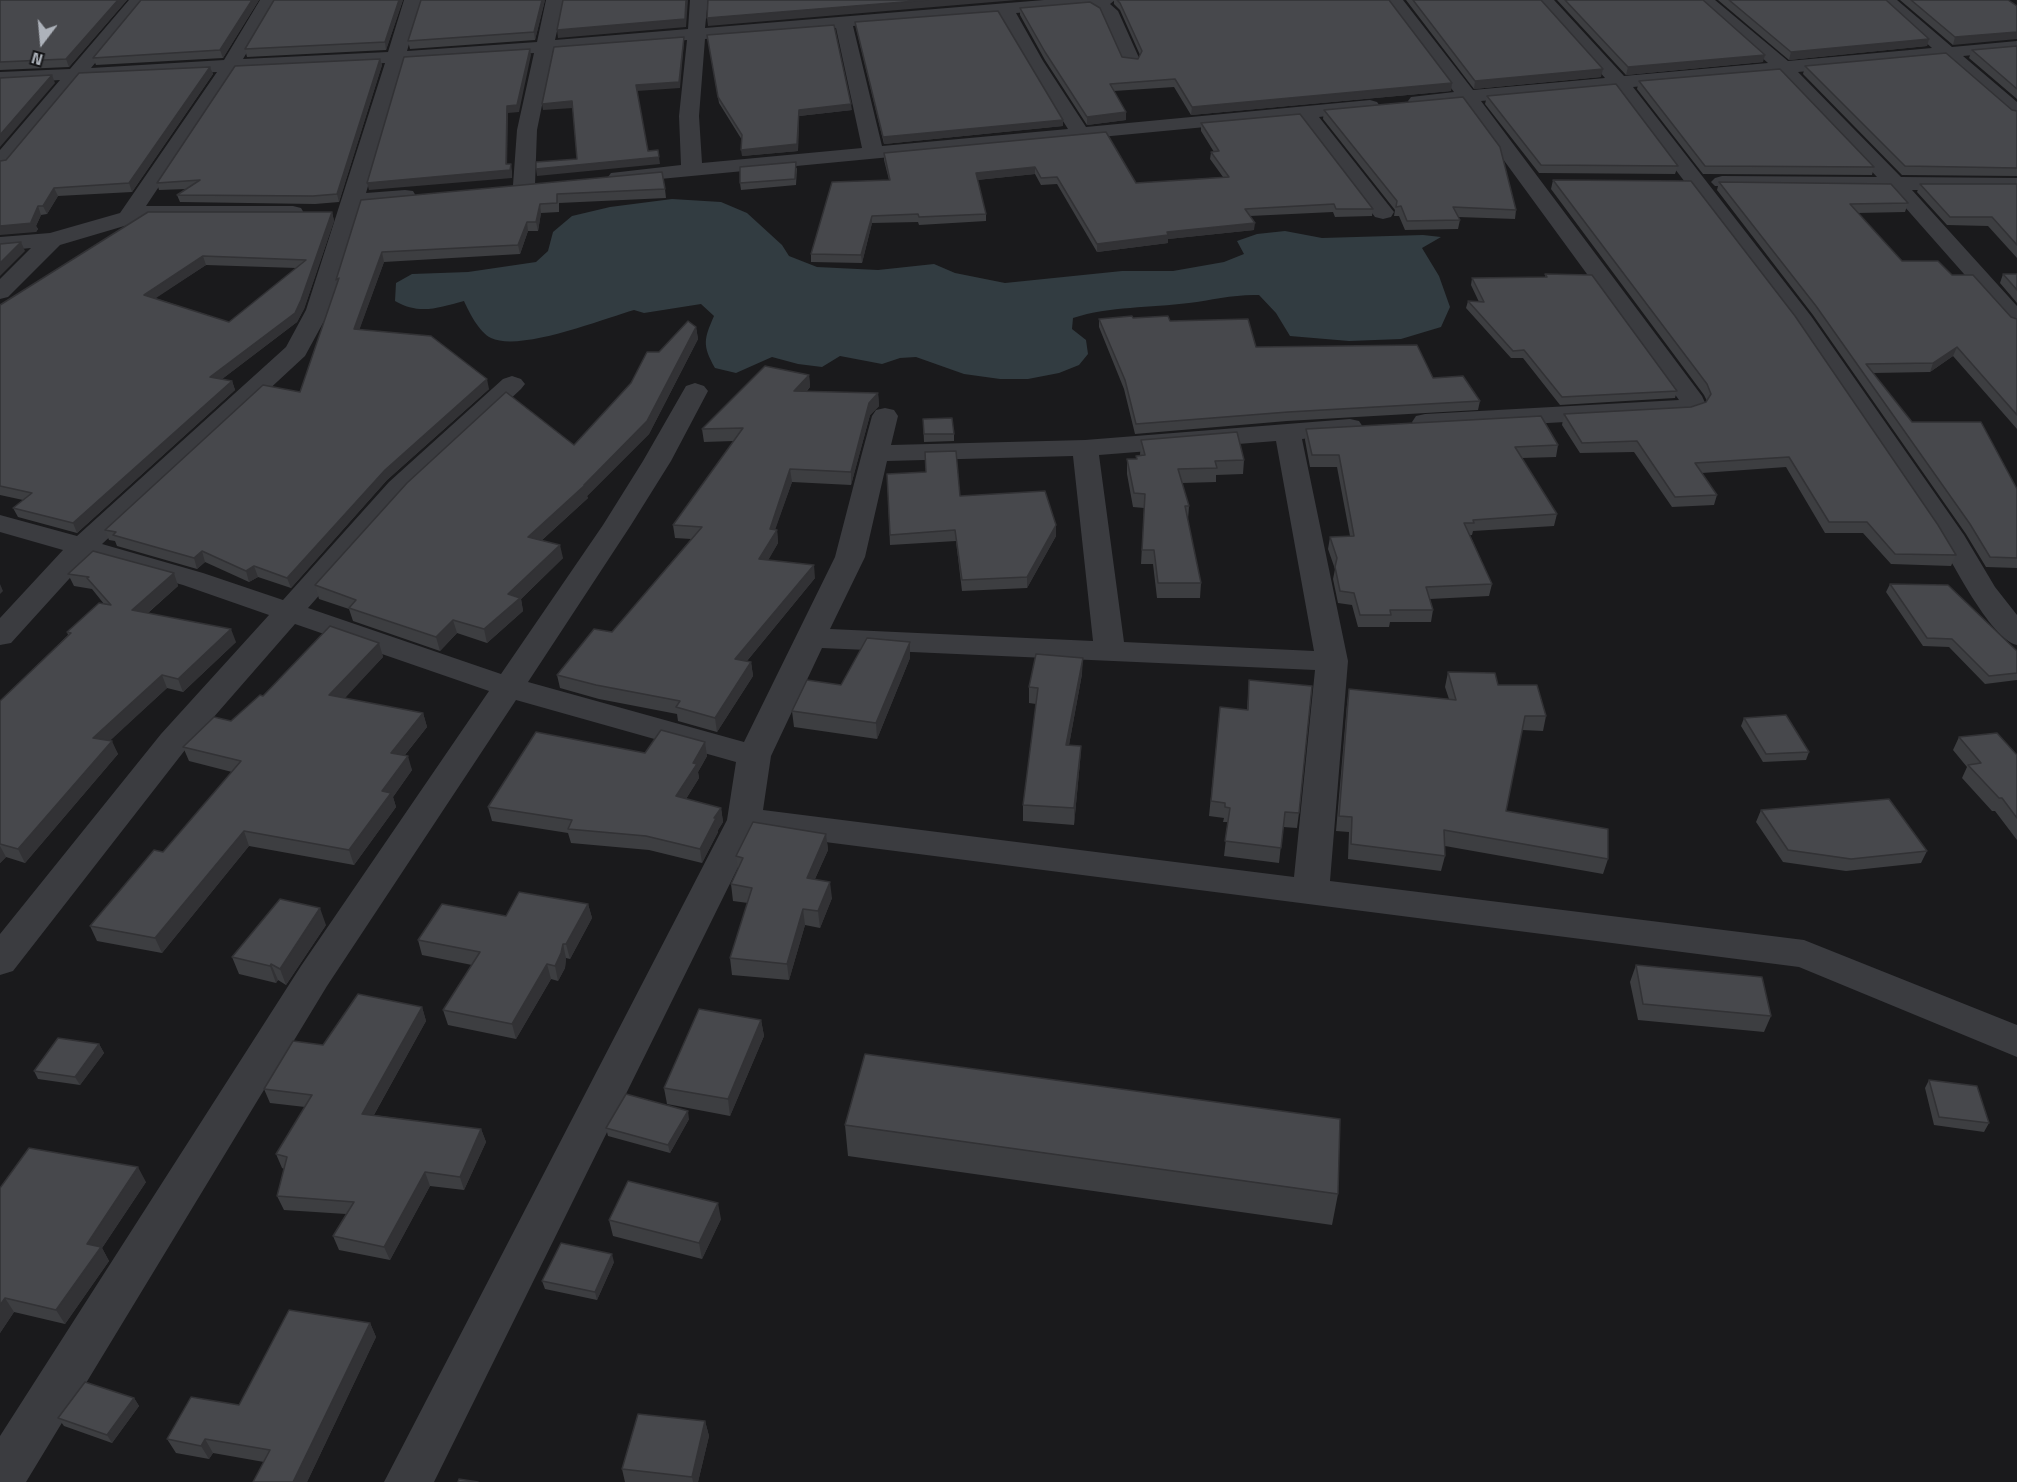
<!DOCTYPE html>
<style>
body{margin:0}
#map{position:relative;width:2017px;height:1482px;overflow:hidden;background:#1a1a1c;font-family:"Titillium Web",sans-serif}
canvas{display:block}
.north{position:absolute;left:12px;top:12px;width:60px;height:60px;-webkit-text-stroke:4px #151517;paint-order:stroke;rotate:196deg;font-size:16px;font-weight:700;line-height:24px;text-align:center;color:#adb2ba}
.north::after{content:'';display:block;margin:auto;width:21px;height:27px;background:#adb2ba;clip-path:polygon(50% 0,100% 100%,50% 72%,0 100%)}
</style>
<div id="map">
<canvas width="2017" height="1482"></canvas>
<div class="north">N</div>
</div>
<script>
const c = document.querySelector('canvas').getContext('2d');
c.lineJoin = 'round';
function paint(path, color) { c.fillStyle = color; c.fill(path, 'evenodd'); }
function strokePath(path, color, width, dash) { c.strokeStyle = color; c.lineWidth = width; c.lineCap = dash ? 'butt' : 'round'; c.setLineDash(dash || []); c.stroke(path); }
paint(new Path2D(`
 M672 199 721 202 747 213 782 245 789 256 817 267 878 270 934 264 955 273 1005 283 1122 271H1173L1224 262 1244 254 1237 241 1257 234 1285 231 1322 238 1423 235 1441 237 1422 248 1439 276 1450 307 1441 327 1401 339 1349 341 1290 336 1276 313 1259 295C1235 294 1212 300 1189 303 1150 308 1110 306 1073 318L1072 329 1086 340 1088 354 1079 365 1059 373 1028 379H1000L964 374 916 357 900 358 882 364 840 356 822 367 798 364 772 357 736 373 715 368C702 345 704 339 714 316L701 304 644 313 634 310C603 319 520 352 491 338 479 332 469 312 464 301 438 308 419 315 395 301L396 283 412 274 468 272 536 262 548 251 553 232 572 216 610 207Z`), '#323c41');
paint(new Path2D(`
 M129 0H147L91 68 224 60 260 0H278L243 59 388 52 404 0H422L407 51 537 42 546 0H564L555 40 688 29 690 0H708L705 28 1044 0H1115L1110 4 1118 11 1140 60 1138 64H1124L1102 14 1090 7 1016 13 1043 61 1086 127 1370 100 1377 102 1380 106 1377 110 1319 117 1394 212 1391 217 1383 219 1375 217 1300 118 618 183 611 181 608 177 611 173 681 165 679 116 687 40 553 51 537 130 535 185 531 189 524 191 517 189 513 185 517 130 534 53 404 62 366 193 405 190 413 191 416 196 413 201 362 207 330 310 305 356 102 544 203 573 283 600 389 482 503 379 512 376 521 379 525 384 521 389 409 494 308 608 501 674 603 525 643 461 686 386 695 383 704 386 708 391 671 461 631 525 528 682 744 742 835 557 862 453 872 416 876 410 885 408 894 410 898 416 891 445 1085 440 1350 419 1359 421 1363 427 1359 433 1302 439 1348 661 1330 881 1804 940 2017 1025V1057L1799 967 755 833 434 1482H384L727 820 736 762 516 700 327 986 26 1482H0V1436L301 966 489 691 295 624 185 750 13 971 0 975V934L161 734 269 615 183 585 88 558 11 643 0 645V618L63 550 0 532V515L77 536 286 347 306 310 385 63 236 71 146 206H293L301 208 304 213 301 218 293 220 148 219 60 245 8 297 0 299V279L31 248 0 251V237L50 233 120 213 217 72 81 79 7 167 0 169V150L60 80 0 84V72L70 69ZM999 14 1025 61 1068 129 882 146 853 26ZM836 28 862 148 702 163 699 116 705 39ZM1276 441 1314 651 1124 642 1099 455ZM1073 456 1093 641 830 629 865 557 887 461ZM822 648 1315 670 1294 877 763 810 771 756Z
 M1385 0H1403L1473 90 1605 78 1536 0H1554L1624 76 1768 63 1696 0H1715L1788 61 1932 48 1878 0H1897L1952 47 2017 41V51L1963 56 2017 102V118L2010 116 1944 58 1798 72 1901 177 2017 178V190H1912L2017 306V327L2009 325 1889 189 1715 186 1711 182 1715 178 1722 176 1877 177 1779 73 1633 87 1811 316 1964 535 1995 587 2017 615V645C1989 638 1952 560 1935 534 1838 379 1725 235 1614 89L1481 101 1702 396 1706 405 1702 410 1688 415 1425 430 1416 428 1412 422 1416 416 1425 414 1679 400 1462 103 1418 107 1411 105 1408 101 1411 97 1454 92Z`), '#3b3c40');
paint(new Path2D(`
 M0 0H127L69 67 0 70Z
 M141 0H259L223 58 96 65 93 58Z
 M403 0 386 50 247 57 245 49Z
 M545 0 535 40 410 49 408 41Z
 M1114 0H1389L1452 83 1451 91 1191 115 1174 87 1114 91 1126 120 1087 125 1045 60 1020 15V8L1122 57 1138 59 1140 55 1120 10 1114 4Z
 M1406 0H1541L1601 77 1474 89Z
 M1557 0H1703L1763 62 1626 75Z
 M1718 0H1886L1929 39 1927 46 1789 60Z
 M1900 0H2008L1953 45Z
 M855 22 1063 126 884 144 856 28Z
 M707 35 852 110 799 116 798 151 742 156V140L719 103Z
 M2017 46V99L1969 58 1972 50Z
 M380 59 382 65 339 202 315 204 180 202 177 195 187 189 159 190 157 183Z
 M1805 66 2017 111V176L1902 175 1803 74Z
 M210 67 213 74 132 192 58 196 47 214 41 215 36 226 38 229 36 232 6 160Z
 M1639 81 1874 167 1872 175 1703 174 1637 89Z
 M1487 96 1678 166 1675 174 1539 173 1485 104Z
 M1324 110 1516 210 1515 219 1458 217 1460 220 1458 229 1405 230 1399 216H1394L1395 210 1323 119Z
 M1201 123 1373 209 1372 216 1335 217 1333 212 1250 216 1254 230 1168 239V243L1097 252 1057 184 1041 185 1035 174 977 180 986 214V221L919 225 918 222 872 223 862 263 811 262V254L889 180 884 160V153L1106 132 1136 183 1223 177 1210 159 1211 152H1214L1201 131Z
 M797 168 796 185 741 190 740 183Z
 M1553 180 1956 555 1951 566 1891 564 1863 533H1825L1786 467 1702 473 1717 495 1714 505 1672 507 1634 452 1580 453 1562 425 1564 414 1691 407 1706 402 1707 401 1704 395 1551 189Z
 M1719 182 1908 203 1905 212 1857 213 1902 261 1952 275 2011 317 2017 319V429L1953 356 1930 372 1873 373 1912 422 2017 489V568L1986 567 1966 534 1813 315 1717 190Z
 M1920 184H2017V258L1988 226 1947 225 1917 192Z
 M665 189 666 198 559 203V212L541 213 538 231H528L520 254 384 262 359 330 489 389 387 480 291 588 258 577 249 582 205 562 197 569 117 546 115 541 109 540 105 530 300 392 337 284 336 280 361 200Z
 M332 212 334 221 304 309 297 322 222 379 232 381 235 390 77 533 18 517 13 508 23 500 0 495V305ZM206 265 296 268 229 322 155 298Z
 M1545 274 1677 391 1675 398 1560 405 1523 358H1511L1466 308 1468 301 1479 302 1471 285 1472 278 1545 277Z
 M2003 274H2017V303L2000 283Z
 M1133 318 1170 321 1256 347 1433 378 1480 401 1478 410 1287 421 1135 434 1124 389 1099 327V319Z
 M696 327 698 339 649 434 587 496 588 498 541 541 563 558 521 599 523 611 487 643 457 633 440 651 353 621 349 609 319 599 315 585 574 445 659 352Z
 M809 375 810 387 807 391 878 393 879 406 870 415 851 485 792 482 775 529 777 530 778 543 768 560 815 578 747 661 751 662 753 676 717 732 678 721 677 714 599 699 560 688 557 675 612 632 691 539 675 538 673 525 734 441 704 442 702 429Z
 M923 419 954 434V441L924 442Z
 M1306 429 1558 445 1556 457 1522 458 1557 514 1554 526 1473 531 1472 535H1470L1492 584 1489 596 1430 599 1433 610 1431 622H1390L1389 627H1358L1352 605 1338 603 1333 579 1335 569 1328 549 1330 537 1350 536 1337 467H1310L1305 440Z
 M1141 440 1244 460 1243 474 1216 475V482L1182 483 1189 506 1188 520 1201 583 1200 598H1157L1153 564H1141L1144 508 1133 507 1127 474V459H1136V456L1140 455Z
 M887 474 1056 525V536L1027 588 962 591 956 541 890 545Z
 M174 573 178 586 148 613 236 642 183 692 167 688 110 740 118 754 25 863 6 857 0 863V701L68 635 67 632 104 604 92 589 74 586 68 574Z
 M1890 584 2017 651V680L1985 684 1949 647 1923 646 1886 592Z
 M379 643 383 657 344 698 423 713 427 727 405 755 412 770 393 797 396 807 354 865 249 846 162 953 97 941 90 926 163 852 232 772 189 761 183 747 231 721 263 696Z
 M910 658 877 739 794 727 792 711 841 685Z
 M1448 672 1498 685 1546 716 1543 731 1522 730 1506 811 1608 859 1603 874 1445 846V856L1441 871 1348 859 1349 832 1336 831 1347 704 1349 689 1449 699 1445 687Z
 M1082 674 1069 745 1081 746 1080 762 1074 825 1023 821V805L1036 704 1029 703V687Z
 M1249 680 1299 813 1297 828 1283 827 1279 863 1224 856 1228 822H1223L1224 818 1209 816 1220 707 1247 710Z
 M1744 718 1809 752 1806 760 1763 762 1741 726Z
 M1959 737 2017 755V840L1995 811H1992L1962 778 1967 767 1953 750Z
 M705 742 707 756 698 772 699 778 686 799 721 808 723 822 718 830V832L702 863 649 850 571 843 568 833 492 821 488 807 645 753Z
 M1761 810 1927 851 1921 863 1846 871 1783 862 1756 822Z
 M826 834 828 850 815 879 832 898 820 928 805 925 789 980 732 975 730 958 748 903 733 901 731 884 738 870 736 856Z
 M588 904 592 918 570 959 566 958 565 968 558 981 551 979 516 1039 448 1025 443 1010 472 965 422 955 418 940 506 916Z
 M326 925 286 985 278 980 276 983 239 974 232 957Z
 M1636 965 1771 1016 1764 1032 1638 1020 1630 982Z
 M422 1007 426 1021 374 1115 481 1129 486 1142 464 1190 430 1186 390 1260 339 1250 333 1236 346 1214 284 1210 277 1196 284 1169 282 1168 276 1154 305 1107 270 1103 264 1089 323 1045Z
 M761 1020 764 1036 730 1116 667 1104 664 1088Z
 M99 1044 104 1053 80 1085 38 1079 34 1071Z
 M1929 1080 1989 1123 1984 1132 1934 1125 1925 1088Z
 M689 1119 670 1153 608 1136 606 1128Z
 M845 1125 1338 1194 1332 1225 848 1156Z
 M146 1182 102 1248 109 1261 65 1324 14 1312 0 1333V1188Z
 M721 1219 702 1259 613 1236 609 1220Z
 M614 1262 597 1300 545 1289 542 1281Z
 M370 1323 376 1337 307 1482H253L264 1462 213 1453 209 1459 176 1453 167 1439 239 1405Z
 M134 1398 139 1406 112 1443 64 1426 58 1418Z
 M705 1421 709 1436 698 1482H625L622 1469Z`), '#3d3e41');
paint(new Path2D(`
 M118 0H127L69 67 66 59Z
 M252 0H259L223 58 220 50Z
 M399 0H403L386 50 385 42Z
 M542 0H545L535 40 534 32Z
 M688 0 686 27 558 38 557 30Z
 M928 0H1017L708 26 707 18Z
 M2017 32V39L1953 45 1955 37Z
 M684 37V42L680 88 637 91 636 85Z
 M1929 39 1927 46 1789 60 1791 52Z
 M530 49 531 55 519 112 508 113 507 171 511 164 512 171V178L369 190 367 183 506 164 507 106Z
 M1765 55 1763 62 1626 75 1628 67Z
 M380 59 382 65 339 202 337 194Z
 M210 67 213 74 132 192 129 183Z
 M1603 69 1601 77 1474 89 1475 81Z
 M52 75 55 83 0 147V135Z
 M1452 83 1451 91 1191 115 1192 107Z
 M572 101 573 108 543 110 542 104Z
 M851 104 852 110 799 116 798 151 742 156 741 150 799 110Z
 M1126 112V120L1087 125V117Z
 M1063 120V126L884 144 883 137Z
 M659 157 660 164 537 176 536 169Z
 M1035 167V174L976 180V173Z
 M54 188 58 196 47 214 43 206Z
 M540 204 541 213 538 231 536 222Z
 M38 206 41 215 36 226 38 229 36 232 0 235V226L31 222Z
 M332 212 334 221 304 309 297 322 213 386 210 377 295 313Z
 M872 216V223L862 263 861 255Z
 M527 222 528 231 520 254 518 245Z
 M1255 223 1254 230 1168 239V243L1097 252V244L1167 232Z
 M21 242 25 251 0 276V263Z
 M382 252 384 262 356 339 354 329Z
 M203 256 206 265 147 304 144 295Z
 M696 327 698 339 649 434 587 496 588 498 531 550 528 537Z
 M1957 347 1953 356 1930 372 1933 363Z
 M809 375 810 387 795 403 794 391Z
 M487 379 489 389 387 480 291 588 287 578 385 470Z
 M232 381 235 390 77 533 73 523Z
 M878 393 879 406 870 415 851 485V472L869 403Z
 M790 469 792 482 773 536 777 530 778 543 761 573 759 559Z
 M1056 525V536L1027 588V577Z
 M560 545 563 558 521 599 523 611 487 643 484 629 508 594Z
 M202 551 205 562 197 569 194 558Z
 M814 565 815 578 737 673 735 659Z
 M254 566 258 577 249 582 246 571Z
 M174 573 178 586 137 622 132 610Z
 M0 584 3 591 0 594Z
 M453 620 457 633 440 651 436 637Z
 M231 629 236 642 183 692 178 679Z
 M910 642V658L877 739 876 723Z
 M379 643 383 657 334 710 329 695Z
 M1083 658 1082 674 1066 761V745Z
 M751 662 753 676 717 732 715 718Z
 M162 675 167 688 99 751 93 738Z
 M423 713 427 727 395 767 391 753Z
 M112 741 118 754 25 863 18 849Z
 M705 742 707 756 698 772 699 778 679 810 676 796 693 763Z
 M1081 746 1080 762 1074 825V808Z
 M408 756 412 770 393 797 396 807 354 865 349 850 382 791Z
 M721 808 723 822 718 830V832L702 863 700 849 714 818Z
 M244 831 249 846 162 953 155 938Z
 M826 834 828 850 808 894 807 878Z
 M0 846 6 857 0 863Z
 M830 882 832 898 820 928 818 911Z
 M588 904 592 918 570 959 566 944Z
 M320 908 326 925 286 985 280 969Z
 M803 909 805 925 789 980 787 964Z
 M563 944 566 958 565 968 558 981 555 966Z
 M271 964 278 980 276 983 270 966Z
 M547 964 551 979 516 1039 512 1024Z
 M422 1007 426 1021 367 1127 362 1114Z
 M761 1020 764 1036 730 1116 728 1099Z
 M99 1044 104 1053 80 1085 75 1077Z
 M688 1111 689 1119 670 1153 668 1145Z
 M481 1129 486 1142 464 1190 460 1177Z
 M138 1167 146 1182 102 1248 109 1261 65 1324 56 1310 87 1244Z
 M425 1172 430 1186 390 1260 384 1247Z
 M718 1203 721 1219 702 1259 699 1243Z
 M612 1254 614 1262 597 1300 595 1292Z
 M5 1298 14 1312 0 1333V1305Z
 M370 1323 376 1337 307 1482H293Z
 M134 1398 139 1406 112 1443 107 1435Z
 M705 1421 709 1436 698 1482H693L692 1477Z
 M205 1439 213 1453 209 1459 201 1446Z`), '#323235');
const building = new Path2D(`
 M0 0H118L66 59 0 62Z
 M141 0H252L220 50 93 58Z
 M274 0H399L385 42 245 49Z
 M421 0H542L534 32 408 41Z
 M563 0H686L685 19 557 30Z
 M708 0H928L707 18Z
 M1117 0H1389L1452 83 1192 107 1175 79 1110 84 1126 112 1087 117 1045 52 1020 8 1090 2 1100 8 1122 57 1138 59 1142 51 1120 3Z
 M1413 0H1541L1603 69 1475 81Z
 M1565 0H1703L1765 55 1628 67Z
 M1729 0H1886L1929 39 1791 52Z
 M1911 0H2008L2017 6V32L1955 37Z
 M998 11 1063 120 883 137 855 22Z
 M834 25 851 104 799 110 797 144 741 150 742 135 718 97 707 35Z
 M684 37 679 82 636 85 648 151 658 150 659 157 536 169V162L577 159 572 101 542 104 554 47Z
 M2017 46V89L1972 50Z
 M530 49 517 105 507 106 506 164H511L510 170 367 183 404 57Z
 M1946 53 2012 110 2017 111V168L1905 166 1805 66Z
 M380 59 337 194 313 196 177 195 200 180 157 183 235 66Z
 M210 67 129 183 54 188 43 206H38L31 222 34 221 33 223 0 226V161L6 160 79 73Z
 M1780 69 1874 167 1705 166 1639 81Z
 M52 75 0 135V78Z
 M1616 84 1678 166 1541 165 1487 96Z
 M1463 97 1500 147 1516 210 1453 207 1460 220 1407 221 1401 206 1396 207 1397 201 1324 110Z
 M1300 114 1373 209H1336L1334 204 1245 209 1255 223 1167 232 1168 235 1097 244 1057 177 1041 178 1035 167 976 173 986 214 919 217 918 214 872 216 861 255 811 254 832 182 890 180 884 153 1106 132 1136 183 1229 177 1211 152 1219 151 1201 123Z
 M796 162 795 179 740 183V167Z
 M662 172 665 189 557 194V203L540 204 536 222H527L518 245 382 252 354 329 431 336 487 379 385 470 287 578 254 566 246 571 202 551 194 558 113 535 116 532 105 530 263 385 300 392 339 278 336 280 361 200Z
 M1553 180 1691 181 1795 316 1938 525 1956 555 1895 554 1867 522H1829L1789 457 1695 463 1717 495 1675 497 1637 441 1582 443 1564 414 1691 407 1706 402 1711 394 1707 384Z
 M1719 182 1891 184 1908 203 1850 204 1902 261H1938L1952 275H1973L2011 317 2017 319V415L1957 347 1933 363 1866 364 1912 422H1981L2017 489V558L1990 557 1970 524 1816 306Z
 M1920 184H2017V245L1992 217H1950Z
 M148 212H332L301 300 295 313 210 377 232 381 73 523 13 508 32 493 0 486V305ZM203 256 306 260 229 322 144 295Z
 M21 242 0 263V244Z
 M1545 274 1592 275 1677 391 1562 397 1524 350 1513 351 1468 301 1484 302 1472 278 1547 277Z
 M2003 274H2017V290Z
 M1132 316 1133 318 1168 316 1170 321 1248 319 1256 347 1417 345 1433 378 1463 376 1480 401 1288 412 1136 424 1125 380 1099 319Z
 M688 321 696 327 647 421 584 485H585L528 537 560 545 508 594 520 598 484 629 453 620 436 637 349 608 356 600 315 585 407 483 506 392 574 445 631 383 647 352H659Z
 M765 366 809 375 794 391 878 393 869 403 851 472 790 469 770 529 777 530 759 559 814 565 735 659 751 662 715 718 676 707 680 701 596 685 557 675 594 629 612 632 702 527 673 525 743 428 702 429Z
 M1541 416 1558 445 1515 447 1557 514 1473 520 1474 523H1464L1492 584 1426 587 1433 610H1390L1391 615H1360L1354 593 1340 591 1335 567 1337 558 1330 537 1354 536 1339 455H1312L1306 429Z
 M952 418 954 434H924L923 419Z
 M1237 432 1244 460 1215 461 1217 468 1178 469 1189 506H1185L1201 583H1158L1154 550H1142L1145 494 1134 493 1127 459H1137L1136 456 1145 455 1141 440Z
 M956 451 960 496 1045 491 1056 525 1027 577 962 580 955 530 890 535 887 474 926 472 925 452Z
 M93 551 174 573 132 610 231 629 178 679 162 675 93 738 112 741 18 849 0 844V701L71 633 67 632 99 603 111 605 87 578 89 577 68 574Z
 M1890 584 1948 585 2017 651V673L1989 676 1952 639 1927 638Z
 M330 626 379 643 329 695 423 713 391 753 408 756 382 791 391 793 349 850 244 831 155 938 90 926 154 850 163 852 241 761 183 747 214 717 231 721 260 695 263 696Z
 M867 638 910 642 876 723 792 711 807 680 841 685Z
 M1036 654 1083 658 1066 745 1081 746 1074 808 1023 805 1038 688 1029 687Z
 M1448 672 1495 673 1498 685H1537L1546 716H1525L1506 811 1608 829V859L1444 830 1445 856 1351 844 1352 817 1339 816 1349 689 1456 700Z
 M1249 680 1312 686 1299 813 1285 812 1281 848 1225 841 1230 808 1225 807V803L1211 801 1220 707 1248 710Z
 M1786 715 1809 752 1766 754 1744 718Z
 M661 730 705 742 693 763 697 764 676 796 721 808 714 818H716L700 849 646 836 568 829 572 820 488 807 536 732 645 753Z
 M1997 733 2017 755V818L2002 798H1999L1968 765 1981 763 1959 737Z
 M1889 799 1927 851 1851 859 1788 850 1761 810Z
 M753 822 826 834 807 878 830 882 818 911 803 909 787 964 730 958 752 888 731 884 743 858 736 856Z
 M519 892 588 904 566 944H563L561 953 555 966 547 964 512 1024 443 1010 480 952 418 940 442 904 506 916Z
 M280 899 320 908 280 969 271 964 270 966 232 957Z
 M1636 965 1762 977 1771 1016 1643 1004Z
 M358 994 422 1007 362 1114 481 1129 460 1177 425 1172 384 1247 333 1236 354 1202 277 1196 287 1157 276 1154 312 1095 264 1089 293 1041 323 1045Z
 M699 1009 761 1020 728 1099 664 1088Z
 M58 1038 99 1044 75 1077 34 1071Z
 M865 1054 1340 1119 1338 1194 845 1125Z
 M1929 1080 1977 1086 1989 1123 1939 1117Z
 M626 1094 688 1111 668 1145 606 1128Z
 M29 1148 138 1167 87 1244 101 1247 56 1310 5 1298 0 1305V1188Z
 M628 1181 718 1203 699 1243 609 1220Z
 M561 1243 612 1254 595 1292 542 1281Z
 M289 1310 370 1323 293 1482H253L270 1450 205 1439 201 1446 167 1439 191 1397 239 1405Z
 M85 1382 134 1398 107 1435 58 1418Z
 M638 1414 705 1421 692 1477 622 1469Z
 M459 1479 478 1482H458Z`);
paint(building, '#47484c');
strokePath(building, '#323235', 1.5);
</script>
